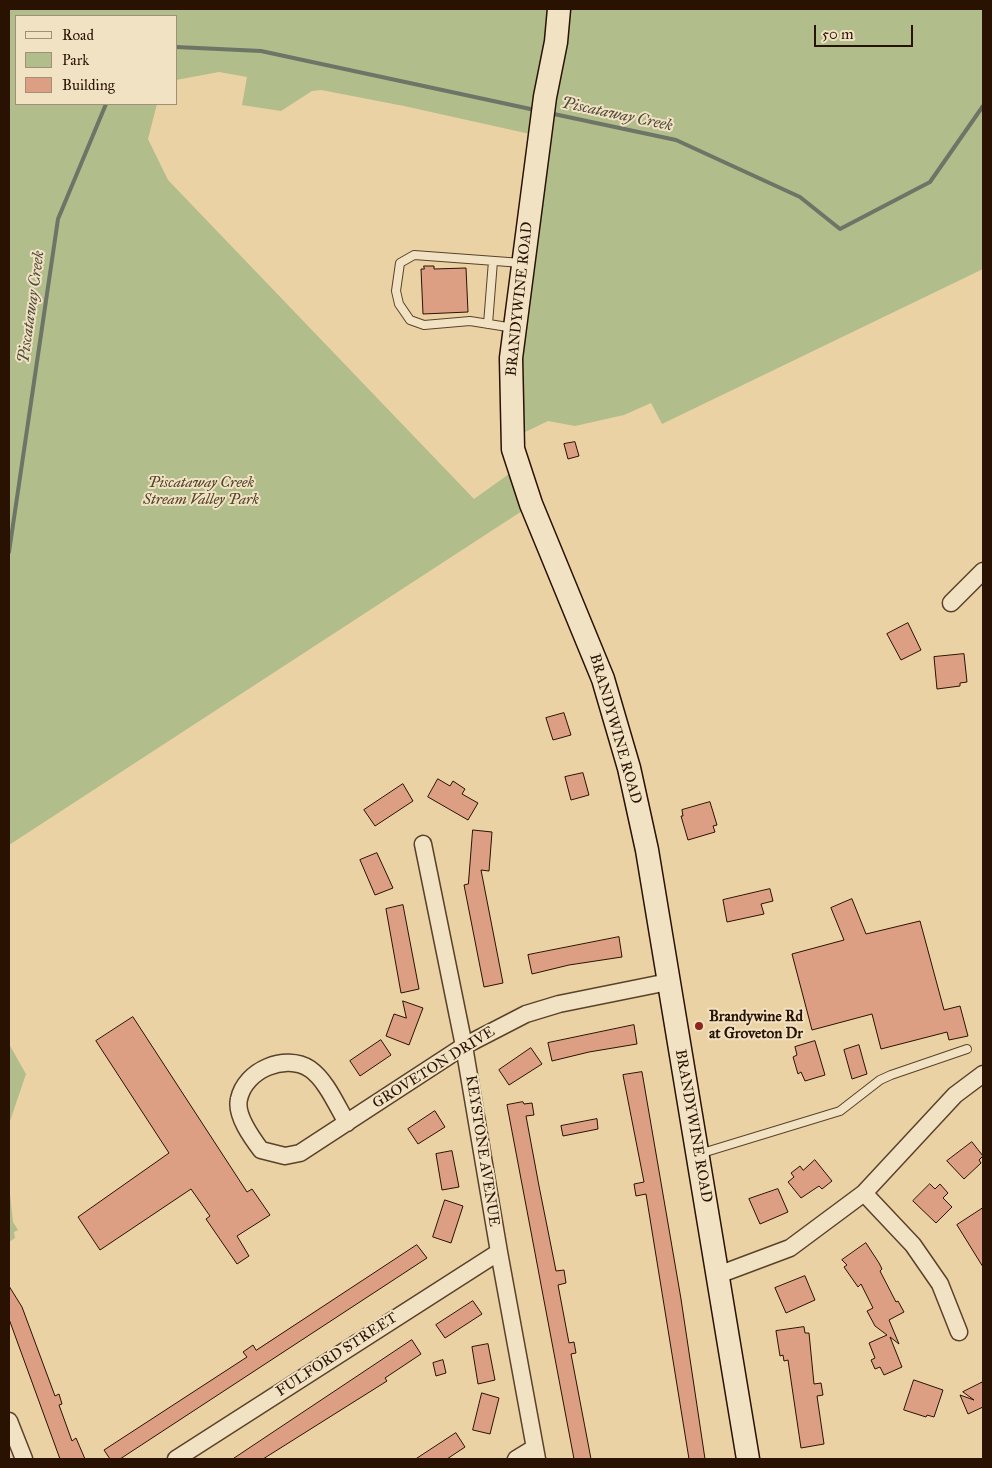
<!DOCTYPE html>
<style>
body{margin:0}
#map{position:relative;width:992px;height:1468px;overflow:hidden;background:#ebd2a5;font-family:"IM FELL Great Primer",serif}
canvas{display:block}
.frame{position:absolute;inset:0;border:10px solid #291201;pointer-events:none}
.legend{position:absolute;left:15px;top:15px;width:162px;height:90px;box-sizing:border-box;background:#f2e2c4;border:1px solid #a28f76;margin:0;padding:6px 9px;list-style:none;font-size:15px;color:#291201}
.legend li{display:flex;align-items:center;gap:10px;height:25px}
.legend b{width:25px;border:1px solid #a28f76}
.scale{position:absolute;left:814px;top:25px;width:99px;height:22px;box-sizing:border-box;border:2px solid #291201;border-top:0;padding-left:6px;font-size:15px;line-height:18px;white-space:nowrap;color:#291201;-webkit-text-stroke:4px #f2e2c4;paint-order:stroke}
</style>
<div id="map">
<canvas width="992" height="1468"></canvas>
<div class="frame"></div>
<ul class="legend">
<li><b style="height:6px;background:#f2e2c4"></b>Road</li>
<li><b style="height:14px;background:#b1bd8b"></b>Park</li>
<li><b style="height:14px;background:#dd9f83"></b>Building</li>
</ul>
<div class="scale">50 m</div>
</div>
<script>
const c = document.querySelector('canvas').getContext('2d');
c.lineJoin = 'round';
function paint(path, color) { c.fillStyle = color; c.fill(path, 'evenodd'); }
function strokePath(path, color, width, dash) { c.strokeStyle = color; c.lineWidth = width; c.lineCap = dash ? 'butt' : 'round'; c.setLineDash(dash || []); c.stroke(path); }
function label(font, color, halo, rows, align = 'center') {
  c.font = font + ' "IM FELL Great Primer",serif'; c.lineWidth = 4; c.setLineDash([]); c.textBaseline = 'middle'; c.strokeStyle = halo; c.fillStyle = color; for (const [text, x, y, turn = 0] of rows) {
    c.save(); c.translate(x, y); c.rotate((+turn || 0) * Math.PI / 180); c.textAlign = isNaN(turn) ? turn : align; if (halo) c.strokeText(text, 0, 0); c.fillText(text, 0, 0); c.restore();
  }
}
paint(new Path2D(`
 M9 9H983V269L662 424 651 403 624 415 575 426 548 421 519 435 515 387 548 138 404 106 321 90 312 91 281 111 242 105 247 77 219 72 176 80V16H16V104H157L148 139 168 180 474 499 509 474 522 511 9 845Z
 M9 1044 26 1074 9 1124Z
 M9 1184 13 1222 18 1230 14 1232 15 1238 9 1242Z`), '#b1bd8b');
strokePath(new Path2D(`
 M176 47 261 51 535 110
 M549 113 676 140 800 197 840 229 930 182 983 106
 M9 552 58 219 106 104`), '#6c7566', 4);
const building = new Path2D(`
 M424 266H434V269L466 268 468 312 423 314 421 269H424Z
 M575 442 579 456 568 459 564 444Z
 M908 623 921 650 901 660 887 634Z
 M964 654 967 682 960 683V686L937 689 934 657Z
 M564 713 571 735 553 740 546 718Z
 M583 773 589 795 571 800 565 777Z
 M438 779 450 786 453 781 465 789 462 794 478 803 468 820 428 797Z
 M403 784 413 801 375 826 364 810Z
 M710 802 717 825 713 826 715 832 688 840 681 816H683L682 810Z
 M473 830 492 832 489 871 481 870 503 983 484 987 464 885 468 884Z
 M377 853 393 888 375 895 360 860Z
 M770 889 773 901 761 904 764 914 727 922 723 900Z
 M852 899 866 934 920 921 944 1010 960 1006 968 1036 949 1040 947 1032 881 1049 872 1014 812 1030 792 954 844 940 831 908Z
 M403 905 419 989 401 993 386 909Z
 M619 937 622 957 569 965 532 974 528 955Z
 M403 1001 423 1008 409 1045 386 1036 394 1014 406 1018Z
 M133 1017 247 1192 252 1189 270 1215 237 1236 249 1256 237 1264 206 1219 210 1216 191 1189 100 1250 78 1217 169 1153 96 1041Z
 M634 1025 637 1044 589 1052 552 1061 548 1043Z
 M381 1040 391 1055 360 1076 350 1061Z
 M815 1041 825 1075 805 1081 801 1072 798 1074 793 1057 797 1055 795 1047Z
 M859 1045 867 1074 852 1079 844 1050Z
 M531 1048 542 1064 509 1085 499 1070Z
 M642 1072 681 1299 705 1459H689L646 1194 636 1196 634 1184 644 1182 623 1075Z
 M523 1102 524 1104 532 1103 534 1115 526 1116 539 1186 556 1271 564 1270 566 1283 558 1285 569 1343 574 1342 576 1353 571 1354 591 1459H574L507 1105Z
 M435 1111 445 1127 418 1144 408 1129Z
 M597 1119 598 1129 563 1136 561 1126Z
 M972 1142 983 1156 979 1160 981 1163 964 1179 947 1161Z
 M452 1151 459 1187 442 1190 436 1154Z
 M815 1160 832 1181 822 1189 819 1186 801 1198 788 1182 794 1177 791 1173 800 1166 803 1170Z
 M930 1184 935 1189 940 1184 948 1193 943 1198 952 1207 936 1223 913 1201Z
 M778 1189 788 1212 760 1224 749 1199Z
 M445 1200 463 1206 451 1243 433 1237Z
 M983 1208V1267L957 1225Z
 M866 1243 879 1263 882 1269 880 1271 896 1302 898 1301 904 1312 889 1320 899 1344 890 1337 902 1367 884 1375 880 1367 875 1369 871 1360 875 1358 869 1343 887 1335 875 1326 867 1311 873 1308 861 1284 858 1287 844 1267 847 1265 842 1260Z
 M417 1245 427 1258 120 1459H110L104 1450 247 1357 243 1352 253 1345 256 1350Z
 M805 1276 815 1300 786 1313 775 1288Z
 M9 1286 22 1307 55 1396 59 1394 62 1404 59 1405 72 1441 76 1438 85 1459H60L9 1319Z
 M473 1301 482 1314 445 1338 436 1325Z
 M804 1327 805 1333H809L814 1384 821 1383 823 1395 817 1396 824 1444 801 1448 788 1360 784 1361 783 1355 780 1356 776 1331Z
 M412 1340 421 1354 385 1378 387 1381 263 1459H233Z
 M488 1344 495 1380 478 1384 472 1347Z
 M443 1360 446 1373 436 1376 433 1363Z
 M914 1380 943 1390 934 1417 927 1415 926 1417 904 1410Z
 M983 1382V1407L968 1414 960 1395 974 1400 963 1392Z
 M482 1393 499 1398 490 1434 473 1430Z
 M456 1433 465 1447 447 1459H416Z`);
paint(building, '#dd9f83');
strokePath(building, '#291201', 1);
const lane = new Path2D(`
 M488 324 493 261
 M514 328 470 321 424 325 410 320 399 304 396 291 400 263 414 255 522 263
 M699 1154 840 1111 880 1080 891 1075 967 1049`);
const street = new Path2D(`
 M951 603 983 571
 M423 844 464 1046 499 1252 537 1459
 M347 1123C337 1106 326 1080 310 1069 285 1053 245 1070 239 1099 235 1115 252 1138 261 1150L285 1156 300 1153 464 1046 526 1014 559 1004 668 982
 M864 1193 913 1245 940 1284 959 1332
 M718 1275 790 1248 864 1193 955 1095 983 1074
 M9 1421 24 1459
 M176 1459 499 1252
 M516 1459 534 1448`);
const secondary = new Path2D(`
 M559 9 556 42 545 97 511 358 513 449 531 504 603 679 629 768 647 850 748 1459`);
strokePath(lane, '#5a422a', 10);
strokePath(street, '#5a422a', 19);
strokePath(secondary, '#291201', 25);
strokePath(lane, '#f2e2c4', 8);
strokePath(street, '#f2e2c4', 16);
strokePath(secondary, '#f2e2c4', 22);
for (const [x, y, r, color] of [
 [699,1026,5,"#8f2418"]
]) { const dot = new Path2D(); dot.arc(x, y, r, 0, 2 * Math.PI); c.fillStyle = color; c.fill(dot); strokePath(dot, '#f2e2c4', 2); }
label('15px', '#291201', '#f2e2c4', [
 ["BRANDYWINE ROAD",520,299,-84],
 ["BRANDYWINE ROAD",615,729,74],
 ["GROVETON DRIVE",434,1068,-32],
 ["BRANDYWINE ROAD",693,1126,80],
 ["KEYSTONE AVENUE",482,1151,81],
 ["FULFORD STREET",337,1355,-33]
]);
label('italic 15px', '#52452a', '#f2e2c4', [
 ["Piscataway Creek",201,483],
 ["Stream Valley Park",201,500]
]);
label('bold 15px', '#291201', '#f2e2c4', [
 ["Brandywine Rd",709,1017],
 ["at Groveton Dr",709,1034]
], 'left');
label('italic 16px', '#504c3c', '#f2e2c4', [
 ["Piscataway Creek",617,115,12],
 ["Piscataway Creek",32,307,-82]
]);
</script>
